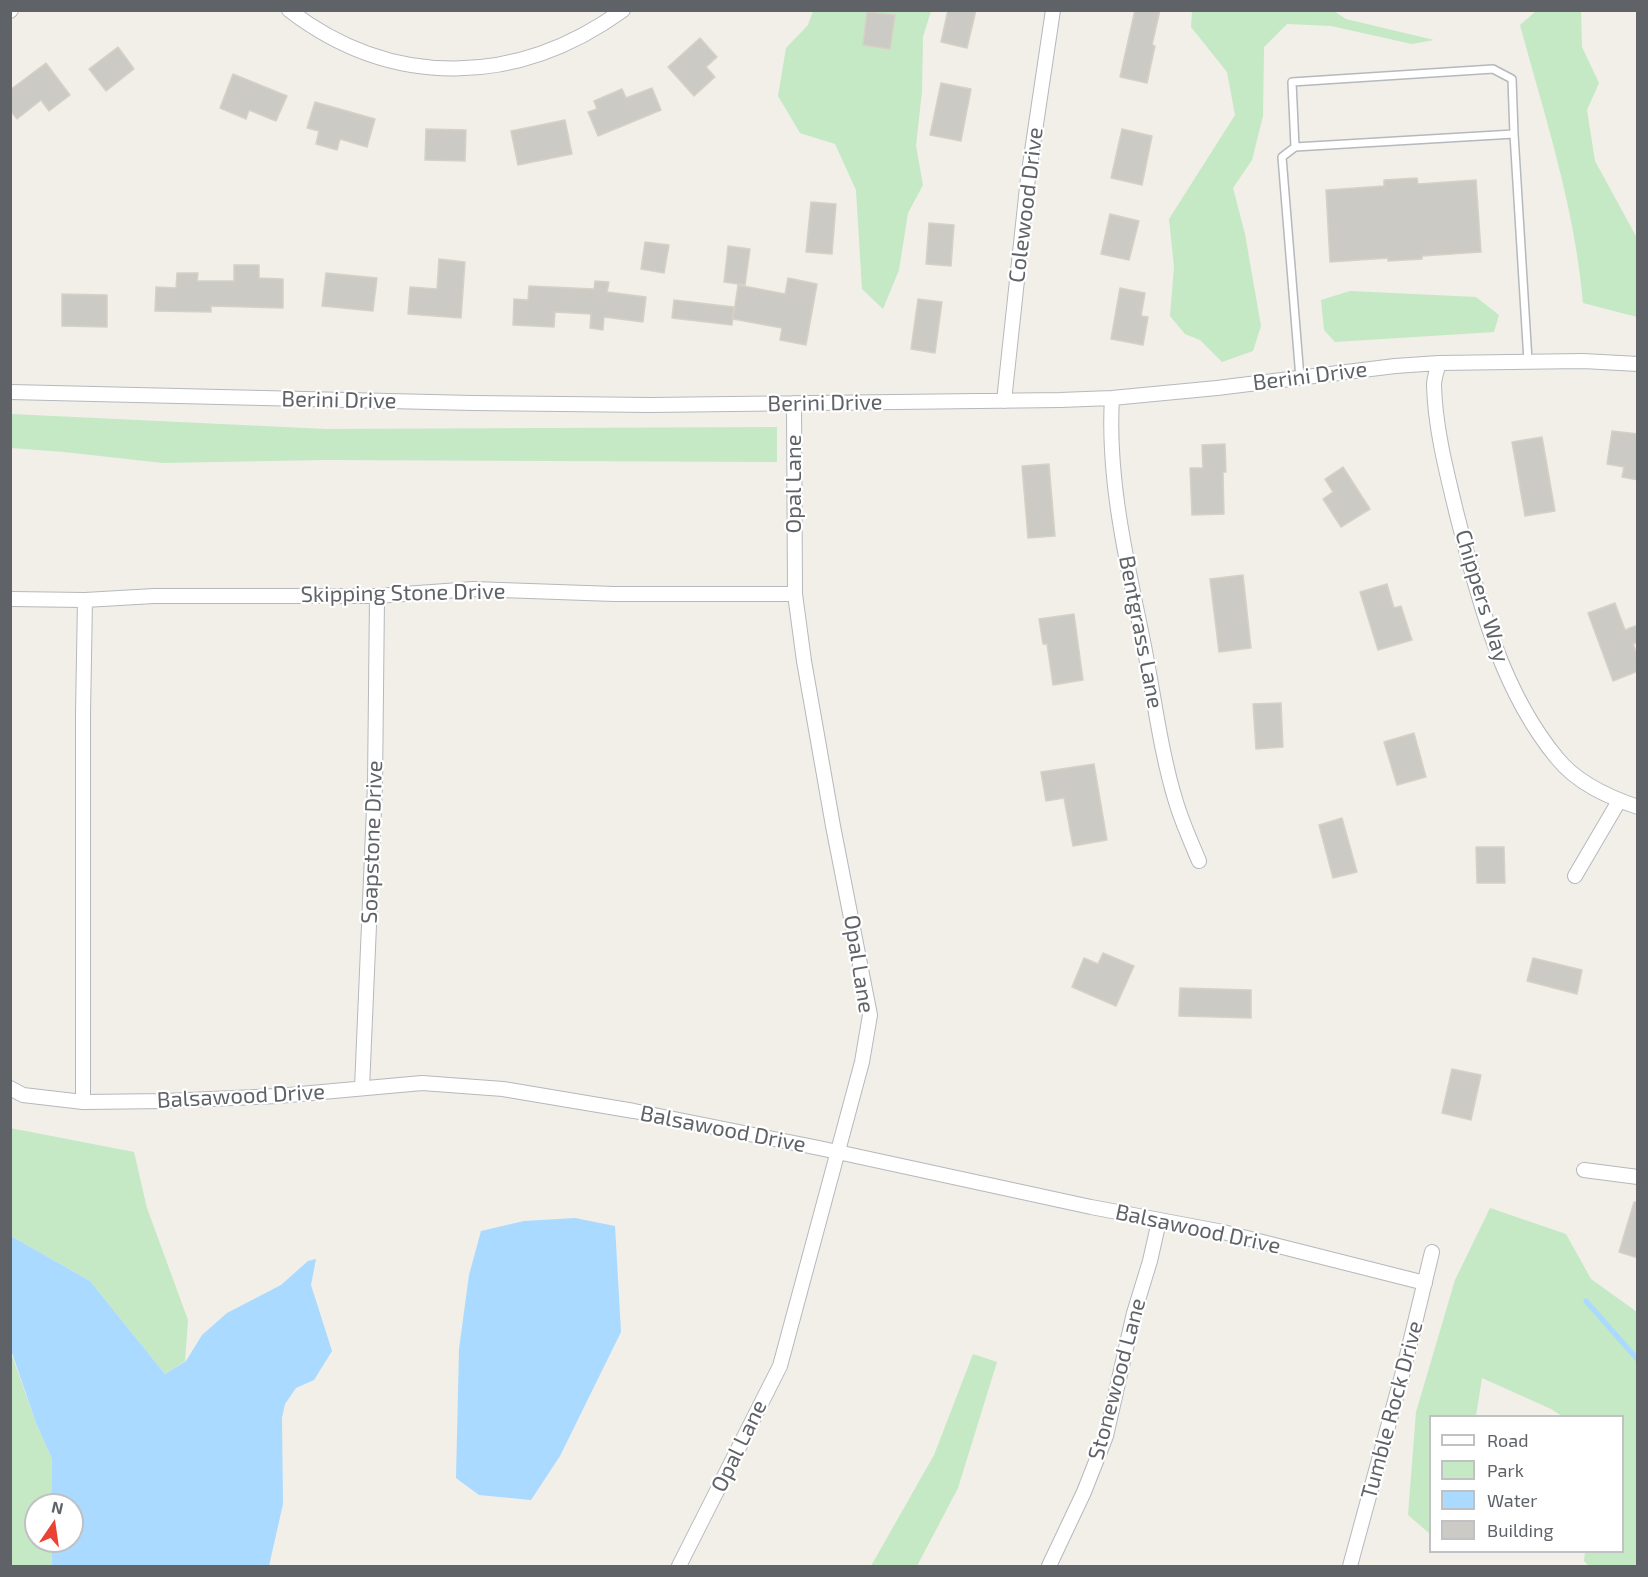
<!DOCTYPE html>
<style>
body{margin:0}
#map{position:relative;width:1648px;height:1577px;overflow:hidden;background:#f1efe8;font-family:"Exo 2",sans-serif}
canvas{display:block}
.frame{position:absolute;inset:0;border:12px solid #5f6368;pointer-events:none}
.legend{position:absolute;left:1429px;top:1415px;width:195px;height:138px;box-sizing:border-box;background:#fff;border:2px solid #bfc1c3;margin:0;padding:8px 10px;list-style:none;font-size:18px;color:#5f6368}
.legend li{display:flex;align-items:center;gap:12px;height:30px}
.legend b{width:30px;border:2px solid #bfc1c3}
.north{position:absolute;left:24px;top:1493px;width:60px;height:60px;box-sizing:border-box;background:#fff;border:2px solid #bfc1c3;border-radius:50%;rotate:13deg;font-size:16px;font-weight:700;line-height:24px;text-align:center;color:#5f6368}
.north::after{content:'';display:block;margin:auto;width:21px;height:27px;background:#ea4335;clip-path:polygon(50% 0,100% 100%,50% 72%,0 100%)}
</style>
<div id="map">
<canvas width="1648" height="1577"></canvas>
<div class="frame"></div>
<ul class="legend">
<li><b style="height:8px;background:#fff"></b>Road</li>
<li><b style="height:16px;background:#c5e8c5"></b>Park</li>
<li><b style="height:16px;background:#aadaff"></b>Water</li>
<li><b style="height:16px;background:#cccac5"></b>Building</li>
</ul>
<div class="north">N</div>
</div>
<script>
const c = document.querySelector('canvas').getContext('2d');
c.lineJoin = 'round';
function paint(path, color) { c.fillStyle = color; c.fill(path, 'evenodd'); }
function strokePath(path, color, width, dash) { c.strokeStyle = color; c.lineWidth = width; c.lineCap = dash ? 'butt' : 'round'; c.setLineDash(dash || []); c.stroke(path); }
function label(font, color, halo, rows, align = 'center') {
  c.font = font + ' "Exo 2",sans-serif'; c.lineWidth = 4.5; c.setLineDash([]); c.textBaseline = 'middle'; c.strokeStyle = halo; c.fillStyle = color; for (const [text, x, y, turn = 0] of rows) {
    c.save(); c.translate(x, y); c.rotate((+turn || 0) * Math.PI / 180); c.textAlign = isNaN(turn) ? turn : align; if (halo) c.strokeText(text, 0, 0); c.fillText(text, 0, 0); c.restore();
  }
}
paint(new Path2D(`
 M813 11H931L923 37 922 91 916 146 923 185 908 213 899 270 883 309 862 289 856 190 835 144 800 133 778 96 786 48 808 25Z
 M1192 11H1334L1346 19 1434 40 1412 44 1331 26 1287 24 1264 47 1263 116 1252 160 1233 188 1245 234 1261 326 1253 351 1222 362 1200 340 1185 334 1170 316 1174 267 1169 219 1235 115 1227 72 1191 27Z
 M1536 11H1581L1582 47 1599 83 1587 110 1595 161 1637 238V317L1583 303C1575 208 1545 117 1520 25Z
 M1350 291 1476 297 1499 315 1494 332 1335 342 1324 330 1321 300Z
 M11 414 326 429 777 427V462L323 460 163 463 64 452 11 448Z
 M10 1128 134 1152 147 1208 188 1320 185 1361 165 1374 90 1281 11 1236Z
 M1490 1208 1566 1234 1591 1279 1637 1312V1566H1589L1584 1561 1585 1552H1622V1416H1562L1551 1409 1482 1378 1476 1416H1430V1534L1408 1515 1416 1412 1455 1280Z
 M10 1350 36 1423 52 1459 51 1505H36V1541H51L52 1566H11Z
 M973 1354 997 1362 958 1488 917 1566H871L934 1455Z`), '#c5e8c5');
paint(new Path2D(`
 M575 1218 615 1226 621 1332 560 1456 531 1500 479 1495 456 1478 459 1349 469 1275 481 1231 524 1221Z
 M11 1236 90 1281 165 1374 186 1361 202 1335 227 1313 281 1285 308 1261 316 1259 311 1285 332 1351 314 1380 296 1388 285 1404 282 1418 283 1504 269 1566H52L51 1541H72V1505H51L52 1459 36 1423 11 1350Z`), '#aadaff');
strokePath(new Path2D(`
 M1586 1301 1638 1360`), '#aadaff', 5);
const building = new Path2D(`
 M948 10H976L967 48 941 42Z
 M1135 10H1160L1152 45 1155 46 1147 83 1120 77Z
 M867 12 895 15 890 49 863 45Z
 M700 38 717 57 706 67 715 77 694 96 668 67Z
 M118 47 134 69 106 91 89 69Z
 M46 63 70 95 49 111 41 100 17 119 10 110V90Z
 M233 74 287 96 276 121 249 110 246 119 220 108Z
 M941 83 971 89 961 141 930 135Z
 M652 88 661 110 598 136 588 112 597 109 594 101 622 89 626 98Z
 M315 102 375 119 367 147 340 139 337 150 316 144 319 131 307 128Z
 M565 120 572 154 518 165 511 131Z
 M426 129 466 130 465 161 425 160Z
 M1122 129 1152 136 1142 185 1111 178Z
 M1417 178 1418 184 1476 180 1481 252 1422 256V259L1388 261V258L1330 262 1326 190 1384 186V180Z
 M811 202 836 204 832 254 806 252Z
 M1110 214 1139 221 1129 260 1101 254Z
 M929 223 954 225 951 266 926 264Z
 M645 242 669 245 664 273 641 269Z
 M728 246 750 249 745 285 724 282Z
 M439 259 465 262 461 318 408 314 410 287 437 289Z
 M234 265H259V278L283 279V308L211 306V312L155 311 156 287 176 288 177 273H198L197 281H234Z
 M326 273 377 278 373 311 322 306Z
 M788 278 817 284 806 345 780 340 782 328 733 319 738 285 785 294Z
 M595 281 609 282 607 292 646 297 643 322 604 317 603 330 590 328 591 314 555 312 554 327 513 325 514 299 528 300 529 286 594 289Z
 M1120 288 1145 293 1141 316 1148 317 1143 345 1111 339Z
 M62 294 107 295V327L62 326Z
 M918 299 942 302 935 353 911 349Z
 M674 300 734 307 732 325 672 318Z
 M1612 431 1638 434V480L1622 477 1624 467 1607 464Z
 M1542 437 1555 511 1525 516 1512 442Z
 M1225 444 1226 472H1223L1224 514 1192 515 1190 468H1203L1202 445Z
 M1049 464 1055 536 1028 538 1022 466Z
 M1343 467 1370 509 1341 527 1323 499 1333 492 1325 479Z
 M1243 575 1251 648 1219 652 1210 579Z
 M1387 584 1394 608 1401 606 1412 640 1378 650 1360 592Z
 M1615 603 1625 630 1638 625V642L1633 644 1638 657V671L1613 681 1588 613Z
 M1074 614 1083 680 1053 685 1047 644H1043L1039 619Z
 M1281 703 1283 747 1256 749 1253 704Z
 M1414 733 1426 777 1397 785 1384 742Z
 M1094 764 1107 840 1073 846 1064 798 1046 801 1041 772Z
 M1342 818 1357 872 1333 878 1319 825Z
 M1476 847H1504L1505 883H1477Z
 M1103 953 1134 966 1116 1006 1072 987 1084 958 1098 964Z
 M1533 958 1582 970 1577 994 1527 981Z
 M1180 988 1251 990V1018L1179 1016Z
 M1452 1069 1481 1075 1471 1120 1442 1113Z
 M1634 1202H1638V1258L1619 1252Z`);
paint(building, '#cccac5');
strokePath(building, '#d6d1c6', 1.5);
const lane = new Path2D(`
 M1295 147 1292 82 1493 69 1512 79 1514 134
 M1300 378 1282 157 1295 147 1514 134 1528 361`);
const street = new Path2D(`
 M289 10C393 90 518 86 623 10
 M10 11 11 10
 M1439 363C1437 370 1434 378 1434 385 1435 428 1447 474 1457 515 1479 600 1500 689 1557 758 1577 783 1608 797 1638 807
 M10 392 473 403 650 405 1060 400 1112 398 1217 388 1395 366 1439 363 1583 361 1638 364
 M1112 398C1107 479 1127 562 1143 641 1154 695 1160 750 1176 802 1182 822 1191 842 1199 861
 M1004 401 1028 178 1053 10
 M10 599 85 600 154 596H377L473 589 614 594H795
 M1575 876 1619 801
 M10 1088 23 1095 83 1102 166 1101 278 1096 422 1083 503 1089 634 1111 819 1148 1091 1207 1223 1232 1425 1283
 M362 1088 375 785 377 596
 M83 1102V714L85 600
 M1584 1170 1638 1177
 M679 1566 780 1366 862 1062 870 1015 833 826 804 661 795 594 794 403
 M1049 1566 1084 1492 1106 1436 1134 1313 1150 1261 1159 1221
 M1350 1566 1404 1368 1432 1252`);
strokePath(lane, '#b5b8bc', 10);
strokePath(street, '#b5b8bc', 16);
strokePath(lane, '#fff', 7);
strokePath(street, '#fff', 14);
label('22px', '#5f6368', '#fff', [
 ["Colewood Drive",1026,205,-83],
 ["Berini Drive",1310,376,-7],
 ["Berini Drive",339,400,1],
 ["Berini Drive",825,403,-1],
 ["Opal Lane",794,484,-90],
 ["Skipping Stone Drive",403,593,-1],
 ["Chippers Way",1482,596,73],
 ["Bentgrass Lane",1141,632,79],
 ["Soapstone Drive",372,842,-88],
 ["Opal Lane",859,964,81],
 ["Balsawood Drive",241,1096,-3],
 ["Balsawood Drive",723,1129,11],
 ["Balsawood Drive",1198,1229,12],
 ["Stonewood Lane",1117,1379,-75],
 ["Tumble Rock Drive",1392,1410,-75],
 ["Opal Lane",739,1446,-64]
]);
</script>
